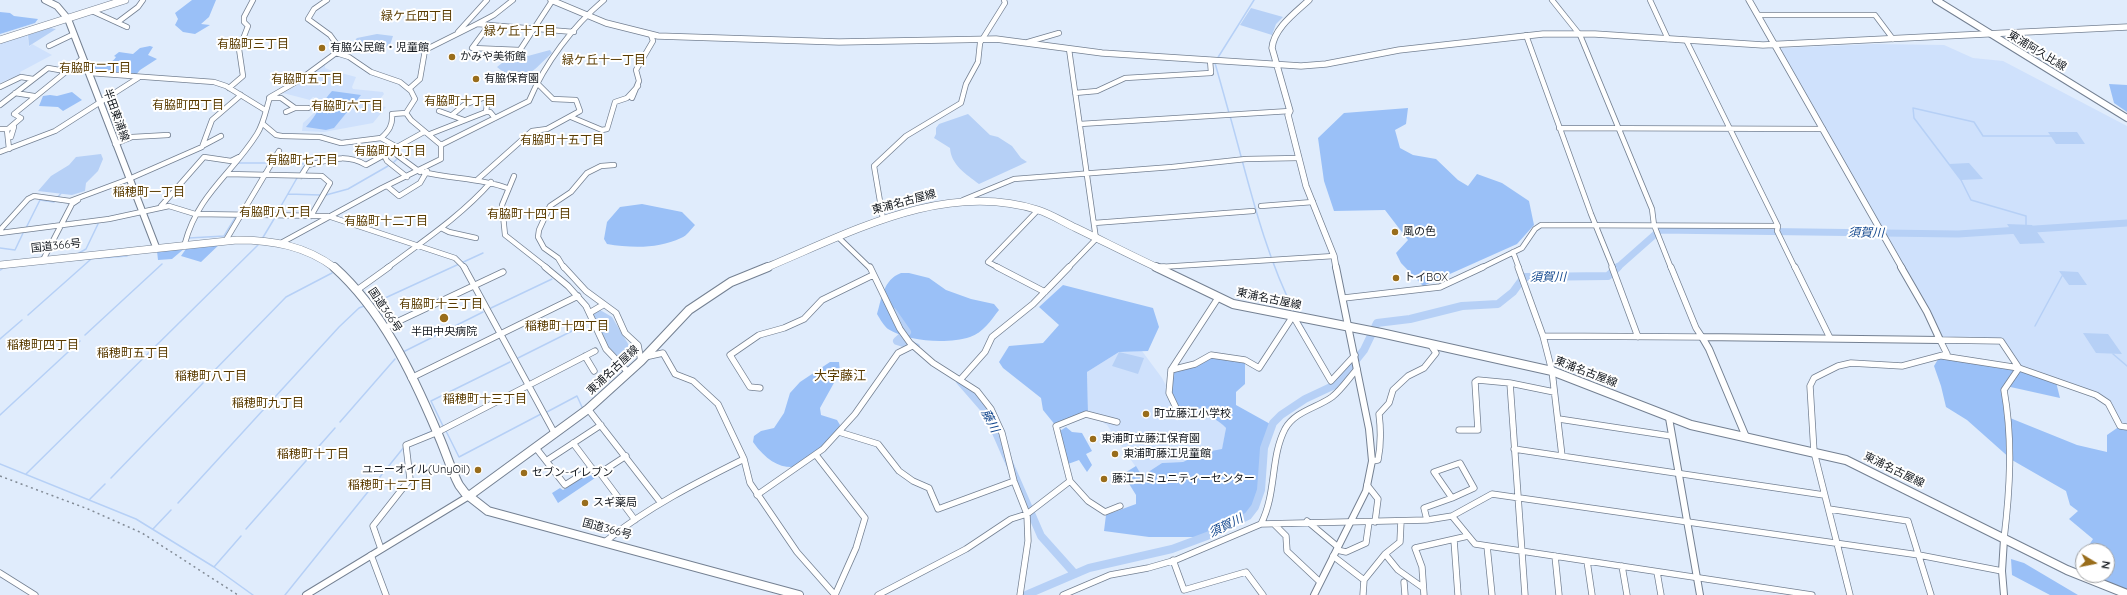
<!DOCTYPE html>
<meta charset="utf-8">
<style>
body{margin:0}
#map{position:relative;width:2127px;height:595px;overflow:hidden;background:#e0ecfc;font-family:Quicksand,sans-serif}
canvas{display:block}
.north{position:absolute;left:2075px;top:543px;width:40px;height:40px;box-sizing:border-box;background:#fff;border:1px solid #a0a2a5;border-radius:50%;rotate:100deg;font-size:11px;font-weight:700;line-height:16px;text-align:center;color:#12171d}
.north::after{content:'';display:block;margin:auto;width:14px;height:18px;background:#996d1b;clip-path:polygon(50% 0,100% 100%,50% 72%,0 100%)}
</style>
<div id="map">
<canvas width="2127" height="595"></canvas>
<div class="north">N</div>
</div>
<script>
const c = document.querySelector('canvas').getContext('2d');
c.lineJoin = 'round';
function paint(path, color) { c.fillStyle = color; c.fill(path, 'evenodd'); }
function strokePath(path, color, width, dash) { c.strokeStyle = color; c.lineWidth = width; c.lineCap = dash ? 'butt' : 'round'; c.setLineDash(dash || []); c.stroke(path); }
function label(font, color, halo, rows, align = 'center') {
  c.font = font + ' Quicksand,"Noto Sans JP",sans-serif'; c.lineWidth = 4; c.setLineDash([]); c.textBaseline = 'middle'; c.strokeStyle = halo; c.fillStyle = color; for (const [text, x, y, turn = 0] of rows) {
    c.save(); c.translate(x, y); c.rotate((+turn || 0) * Math.PI / 180); c.textAlign = isNaN(turn) ? turn : align; if (halo) c.strokeText(text, 0, 0); c.fillText(text, 0, 0); c.restore();
  }
}
paint(new Path2D(`
 M27 34 29 47 32 44 52 55 20 72 21 74 0 83V43Z
 M1874 44 1944 45 1973 58 2003 61 2127 126V427L2120 426 2108 403 2095 395 2019 368 2001 341 1940 340 1882 228 1781 50 1782 48Z
 M325 65V68L330 70 356 77 352 87 353 89 383 92 384 94 375 105 386 107 373 123 324 132 302 131 303 123 314 113V107L320 100 313 97 310 100 283 93 296 86Z
 M1142 351 1162 378 1177 407 1208 415 1218 420 1226 428 1222 450 1201 453 1183 462 1162 463 1142 476 1107 425 1088 413 1087 372 1119 352Z`), '#cfe1fc');
paint(new Path2D(`
 M192 0H216L209 17 201 24 210 25 195 34 183 32 175 25 178 19 175 13Z
 M0 12 10 13 14 16 38 19 35 23 0 34Z
 M150 46 153 47 148 55 157 59 140 70 135 76 94 71 91 63C101 64 110 66 116 57L114 56 119 52 133 54 140 48Z
 M2109 84 2127 85V112L2114 103Z
 M332 91 361 95 334 128 326 130 306 127C317 115 321 103 332 91Z
 M72 92 82 100 63 111 58 107 39 106 43 96 50 95 57 96Z
 M1408 108 1406 124 1395 130 1400 148 1413 155 1436 159 1458 180 1468 186 1477 174 1502 183 1529 201 1534 225 1517 244 1423 286 1401 263 1396 253 1408 240 1385 210 1334 211 1324 181 1318 138 1344 113Z
 M642 204 682 212 695 225C691 229 687 236 681 238 658 249 631 248 607 244L604 239 607 222 620 207Z
 M223 241 201 262 181 256 188 246Z
 M185 248 172 259 158 260 157 251Z
 M901 273H909L929 278 946 290 971 299 994 304 999 310C991 320 983 333 970 337 948 344 908 342 888 329 884 326 880 319 877 314 882 298 883 280 901 273Z
 M1063 285 1153 308 1159 327 1148 351 1119 352 1087 372 1088 413H1080L1056 426 1043 410 1041 398 1003 368 999 362 1009 346 1043 343 1059 325 1039 307Z
 M1211 356 1245 360V384L1236 392V405L1272 425 1266 441 1261 489 1247 516 1206 537H1149L1104 531 1106 515 1136 504V495L1123 474 1136 466 1142 476 1162 463 1183 462 1201 453 1222 449 1226 428C1212 413 1195 413 1177 407L1169 393 1171 370Z
 M1940 356 2019 368 2056 382 2060 398 2006 386 2010 418 2077 445 2107 452V435L2120 426 2127 427V591L2090 575H2107V551H2085L2093 539 2069 519 2078 511 2070 505 2066 491 2012 460 1967 420 1946 407 1941 386 1934 366Z
 M830 362H839L840 372 820 408 821 415 837 420 840 425C820 467 784 486 753 442L754 436 761 431 774 428 784 413 790 393 800 382Z
 M1066 427 1072 432 1082 433 1092 451 1086 454 1092 465 1087 472 1079 460 1068 464 1060 431Z
 M586 475 598 476 558 503 552 493 560 488 563 490Z
 M2011 559 2024 563 2078 595H2050L2012 575Z`), '#9ac0f7');
paint(new Path2D(`
 M1251 8 1283 17 1276 24 1272 35 1240 25Z
 M50 28 56 29 29 46 28 35Z
 M377 34 393 36 390 45C381 49 359 52 352 43L357 38Z
 M550 50 552 53C534 69 523 89 497 67L502 63Z
 M968 114 990 135 998 137 1012 146 1021 158 1027 162 979 184C966 174 951 165 950 148L934 138 936 134V128L939 124Z
 M2048 132H2077L2085 144H2056Z
 M101 154 103 159 98 171 86 183 85 191 72 195 38 191 51 176 69 165 76 157Z
 M1969 163 1983 179 1961 180 1949 164Z
 M2007 224 2032 225 2045 243 2020 244Z
 M2059 271 2078 272 2087 285H2069Z
 M600 310 612 317 633 352 630 358 621 363C607 352 599 330 593 314Z
 M2083 333 2108 334 2122 354 2096 353Z
 M1119 352 1144 358 1138 374 1112 366Z`), '#b6d0f6');
strokePath(new Path2D(`
 M1217 59 1254 0
 M1215 63 1229 113
 M1230 116C1249 183 1263 250 1295 313
 M394 162 397 159
 M238 163H268
 M275 163 306 164 301 171
 M288 194 320 195
 M326 195 348 189 388 166
 M277 213 297 178
 M2026 225V216L1971 200 1961 180 1914 118 1913 108 1974 122 1983 136H2051
 M26 228 40 200 54 202 62 192
 M189 238 224 236 235 218
 M262 239 274 219
 M0 248 15 250 24 231
 M79 253 86 249 98 224
 M75 260 127 256
 M0 270 2 269
 M372 304 483 253
 M491 308 552 279
 M28 315 90 260
 M1299 320 1320 357
 M2035 326 2062 276
 M85 335 162 264
 M0 339 22 320
 M403 352 483 312
 M2113 354 2127 366
 M518 358 584 325
 M208 377 286 297 332 273
 M1330 382 1331 388
 M545 413 577 396 582 407
 M0 415 80 341
 M340 422 395 359
 M443 426 431 401 510 362
 M446 431 459 457 541 414
 M414 439 430 432
 M0 464 136 519 214 567 253 595
 M26 474 259 244
 M111 478 203 383
 M90 499 105 484
 M178 503 339 327 359 308 364 306
 M153 529 171 510
 M246 529 335 428
 M214 567 241 536
 M285 595 404 447`), '#b6d0f6', 1.5);
strokePath(new Path2D(`
 M1617 268 1660 230 1958 234 2127 223`), '#b6d0f6', 7);
strokePath(new Path2D(`
 M893 312 907 332 897 341 916 347
 M960 381 987 412 1041 536 1075 574
 M1026 595 1089 568 1172 549 1207 536 1248 516 1255 507 1261 490 1264 448 1273 423 1281 415 1305 399 1337 384 1364 350 1377 323 1410 319 1462 306 1498 304 1513 292 1524 277 1608 276 1618 267`), '#b6d0f6', 8);
const minorFar1 = new Path2D(`
 M1552 0 1580 35 1652 209 1654 225 1671 268
 M1650 0 1668 39
 M92 11 127 27
 M1758 15H1875L1893 39
 M118 22 138 7 143 0
 M477 24 494 15 513 0
 M489 25 472 48 520 50 552 1
 M458 32 487 0
 M1526 35 1591 214 1613 268
 M1686 40 1778 226 1777 231 1795 268
 M1028 42 1059 33
 M49 46 74 34
 M90 73 214 82 226 86 265 110
 M0 87 21 77 33 79
 M229 88 243 76 239 49 248 26 244 22V17L253 0
 M410 88 420 79 425 50 477 24 574 32
 M15 93 34 96
 M1075 93 1097 91 1125 78 1211 73 1210 60
 M269 98H281L295 108H308
 M632 98 639 81 636 70 653 41 651 35
 M0 105 48 68 65 71
 M439 111 464 120
 M286 112 295 108
 M452 115 464 105 488 96 486 112H490L495 118
 M571 117 602 130 607 129 615 102 627 98 638 86
 M263 124 276 135 282 136 320 137 341 143 381 138C389 131 393 125 392 114L406 113 415 99 411 91 400 82 371 72 349 57 336 53
 M1080 124 1290 111
 M1559 128 1823 129
 M0 129H8L21 118 14 114 83 58
 M7 130 9 149
 M430 134 486 112
 M11 137 14 127H12
 M381 138 397 147 395 151 397 155 420 172
 M115 144 132 137 168 135
 M204 145 221 136
 M441 145 529 101C545 63 573 26 604 0
 M397 147 424 132
 M0 152 55 131 138 78
 M384 155 387 161 407 177
 M423 172C451 179 481 178 507 188
 M226 174 322 176 330 183 311 216
 M301 176 308 165C330 160 345 153 366 165L395 149
 M514 176 502 205 505 235 547 268
 M477 180 532 131 547 129 580 111 576 100 553 99 536 82
 M387 186 399 196 420 183 427 171
 M963 200 1014 179 1172 167 1246 159 1299 158
 M161 206 204 157 231 161 239 157
 M1261 206 1313 202
 M883 219 874 166 906 136 961 103 966 84 978 62 980 43 1005 3 1004 0
 M1094 223 1253 211
 M441 228 449 232 476 238
 M0 230 28 199 34 196 70 201 129 179 202 147 212 120 241 95
 M0 233 109 219 169 206 195 214 328 216 455 258 465 268
 M838 237 870 268
 M226 240 279 151
 M185 243C198 194 232 174 257 134 264 123 266 109 270 97L298 81 336 53 338 46 330 35 308 19 314 9 327 0
 M281 243 382 188 441 159V145L411 120 406 113
 M1513 252 1519 268
 M43 260 72 204 78 200
 M1160 267 1334 256
 M387 268C423 241 461 216 491 182
 M564 268 558 258 544 248 538 237 539 230 550 206 571 192 587 173 601 166 614 165
 M999 268 988 262 1038 210
 M1068 268 1096 239 1069 49
 M1481 268 1522 248 1535 229 1541 225 1778 226`);
const minor = new Path2D(`
 M464 267 555 434
 M545 267 568 286 586 306 606 349 628 372
 M564 267 586 291 616 313 625 333 638 345 641 361
 M870 267 900 329 910 343 933 363 977 391 991 409 1002 433 1014 481 1027 514 1028 541 1020 595
 M997 267 1045 292
 M1160 267H1164
 M1518 267 1543 336 1552 371 1562 456
 M1612 267 1638 337
 M1671 267 1696 328 1702 337
 M1795 267 1830 338
 M357 290 389 267
 M1344 298 1440 287 1483 267
 M591 312 603 305
 M384 328 503 272
 M1543 336 1702 337
 M1940 340 2001 341 2019 368
 M585 356 594 371
 M1942 356 2019 368 2096 395 2108 403 2120 426 2127 427
 M645 357 663 353 675 374 693 381 718 404 744 459 750 483 797 552 835 595
 M1171 370 1195 364 1211 355 1245 360 1259 368 1293 316 1331 381 1355 355
 M411 378 578 296
 M960 380 985 352 992 337 1033 304 1069 267
 M1510 383 1525 595
 M760 388 750 387 730 355 759 335 784 328 804 319 822 300 873 275
 M588 409 661 503
 M1178 412 1169 393 1171 370 1218 298
 M1559 419 1671 436
 M1459 430H1478L1475 382 1478 380 1510 383 1554 392
 M839 432 878 444 899 471 913 481 929 488 938 509 1014 481
 M573 443 594 471 600 473 635 520
 M536 448 565 485 592 468
 M1514 449 1824 495
 M816 455 865 518 856 548 835 595
 M546 461 601 425
 M1372 461 1378 460C1381 445 1381 430 1379 414L1389 403 1393 390 1408 376 1424 368 1436 353 1430 344
 M1460 463 1474 488 1452 498 1434 472Z
 M600 473 626 456
 M1070 481 1088 501 1105 512 1120 506
 M1367 485 1378 499 1375 522
 M757 495 823 449 855 414 898 353 912 346
 M1829 509 1908 521 1931 595
 M1452 516 1475 544 1812 595
 M1427 520 1424 508 1452 498
 M1307 521 1338 547
 M1261 524C1277 492 1270 458 1285 429 1295 411 1317 408 1332 397 1342 389 1349 378 1357 369
 M1274 524 1286 536 1287 551 1320 582
 M2004 539C2010 489 2013 440 2004 390L2019 368
 M1454 540 1458 595
 M606 541C648 507 696 483 744 459
 M1487 546 1492 595
 M381 549 373 526 410 479 406 445 438 432 595 351
 M1337 550 1346 552 1366 543 1369 522
 M1385 554 1398 570 1422 587
 M371 555 386 595
 M1333 556 1364 580
 M1555 556 1559 595
 M1173 560 1184 590 1246 572 1263 595
 M1587 561 1592 595
 M1622 566 1627 595
 M1657 572 1661 595
 M0 573 35 595
 M1404 582 1405 595
 M878 595 966 549 1011 519 1027 514 1070 481 1056 426 1086 414 1117 422
 M1063 595 1110 575 1148 568 1176 560 1261 524 1427 520 1452 516 1492 494 1919 555 2002 571
 M1363 595 1364 580 1385 554 1400 542 1401 521
 M1424 595 1422 567 1415 548 1468 536
 M1850 595 1814 452 1810 386 1814 378 1838 366 1851 363 1902 366 1947 354 1940 340`);
const tertiaryFar1 = new Path2D(`
 M551 0 606 23 658 36 839 42 996 39 1102 53 1301 66 1326 64 1399 50 1543 34H1595L1763 45 2127 27
 M1309 0C1295 13 1274 28 1272 48L1290 111 1288 115 1306 186 1334 256 1336 268
 M1749 0 1902 268`);
const tertiary = new Path2D(`
 M1901 267 1927 312 1940 340
 M1702 337 1940 340
 M1702 337 1709 349 1746 437
 M1669 418 1700 595
 M2004 539 2002 571 2004 595
 M306 595 469 496
 M1314 595 1366 491 1372 461 1369 429 1336 267`);
const secondary = new Path2D(`
 M45 0 57 6 68 19 156 247
 M1936 0 2127 118`);
const primaryFar1 = new Path2D(`
 M0 40 125 0
 M765 268C850 233 944 180 1038 210 1051 214 1063 222 1076 228 1103 241 1130 255 1158 268`);
const primary = new Path2D(`
 M1156 267 1233 304 1381 333 1552 371 1691 425 1846 460 2067 570 2127 594
 M469 496 588 409 641 361 689 310 731 282 768 267`);
const trunkFar1 = new Path2D(`
 M0 265 237 240C273 240 306 246 335 268`);
const trunk = new Path2D(`
 M334 267C382 310 412 373 437 432 445 449 450 468 459 485L465 493 488 511 799 595`);
strokePath(minorFar1, '#748092', 6);
strokePath(minor, '#748092', 7);
strokePath(tertiaryFar1, '#748092', 7);
strokePath(tertiary, '#748092', 8);
strokePath(secondary, '#748092', 8);
strokePath(primaryFar1, '#748092', 8);
strokePath(primary, '#748092', 10);
strokePath(trunkFar1, '#748092', 8);
strokePath(trunk, '#748092', 10);
strokePath(minorFar1, '#fff', 4.5);
strokePath(minor, '#fff', 5.5);
strokePath(tertiaryFar1, '#fff', 5.5);
strokePath(tertiary, '#fff', 6);
strokePath(secondary, '#fff', 6);
strokePath(primaryFar1, '#fff', 7);
strokePath(primary, '#fff', 8);
strokePath(trunkFar1, '#fff', 7);
strokePath(trunk, '#fff', 8);
strokePath(new Path2D(`
 M0 476 88 509 142 533 238 595`), '#828b96', 1.5, [2, 3.5]);
for (const [x, y, r, color] of [
 [322,48,4,"#996d1b"],
 [452,57,4,"#996d1b"],
 [476,79,4,"#996d1b"],
 [1395,232,4,"#996d1b"],
 [1396,278,4,"#996d1b"],
 [444,318,5,"#996d1b"],
 [1146,414,4,"#996d1b"],
 [1093,439,4,"#996d1b"],
 [1115,454,4,"#996d1b"],
 [478,470,4,"#996d1b"],
 [524,473,4,"#996d1b"],
 [1104,479,4,"#996d1b"],
 [585,503,4,"#996d1b"]
]) { const dot = new Path2D(); dot.arc(x, y, r, 0, 2 * Math.PI); c.fillStyle = color; c.fill(dot); strokePath(dot, '#fff', 1.5); }
label('11px', '#12171d', '#fff', [
 ["有脇公民館・児童館",330,48],
 ["かみや美術館",460,57],
 ["有脇保育園",484,79],
 ["風の色",1403,232],
 ["トイBOX",1404,278],
 ["半田中央病院",444,332,"center"],
 ["町立藤江小学校",1154,414],
 ["東浦町立藤江保育園",1101,439],
 ["東浦町藤江児童館",1123,454],
 ["ユニーオイル(UnyOil)",470,470,"right"],
 ["セブン-イレブン",532,473],
 ["藤江コミュニティーセンター",1112,479],
 ["スギ薬局",593,503]
], 'left');
label('11px', '#12171d', '#fff', [
 ["東浦阿久比線",2037,51,31],
 ["半田東浦線",116,115,70],
 ["東浦名古屋線",904,202,-15],
 ["国道366号",56,246,-6],
 ["東浦名古屋線",1269,299,12],
 ["国道366号",385,310,56],
 ["東浦名古屋線",613,370,-43],
 ["東浦名古屋線",1586,372,21],
 ["東浦名古屋線",1894,470,26],
 ["国道366号",607,529,15]
]);
label('12px', '#593b00', '#fff', [
 ["緑ケ丘四丁目",417,16],
 ["緑ケ丘十丁目",520,31],
 ["有脇町三丁目",253,44],
 ["緑ケ丘十一丁目",604,60],
 ["有脇町二丁目",95,68],
 ["有脇町五丁目",307,79],
 ["有脇町十丁目",460,101],
 ["有脇町四丁目",188,105],
 ["有脇町六丁目",347,106],
 ["有脇町十五丁目",562,140],
 ["有脇町九丁目",390,151],
 ["有脇町七丁目",302,160],
 ["稲穂町一丁目",149,192],
 ["有脇町八丁目",275,212],
 ["有脇町十四丁目",529,214],
 ["有脇町十二丁目",386,221],
 ["有脇町十三丁目",441,304],
 ["稲穂町十四丁目",567,326],
 ["稲穂町四丁目",43,345],
 ["稲穂町五丁目",133,353],
 ["稲穂町八丁目",211,376],
 ["稲穂町十三丁目",485,399],
 ["稲穂町九丁目",268,403],
 ["稲穂町十丁目",313,454],
 ["稲穂町十二丁目",390,485]
]);
label('italic 12px', '#11468d', '#fff', [
 ["須賀川",1866,233,1],
 ["須賀川",1548,277],
 ["藤川",990,421,62],
 ["須賀川",1226,526,-27]
]);
label('13px', '#593b00', '#fff', [
 ["大字藤江",840,376]
]);
</script>
